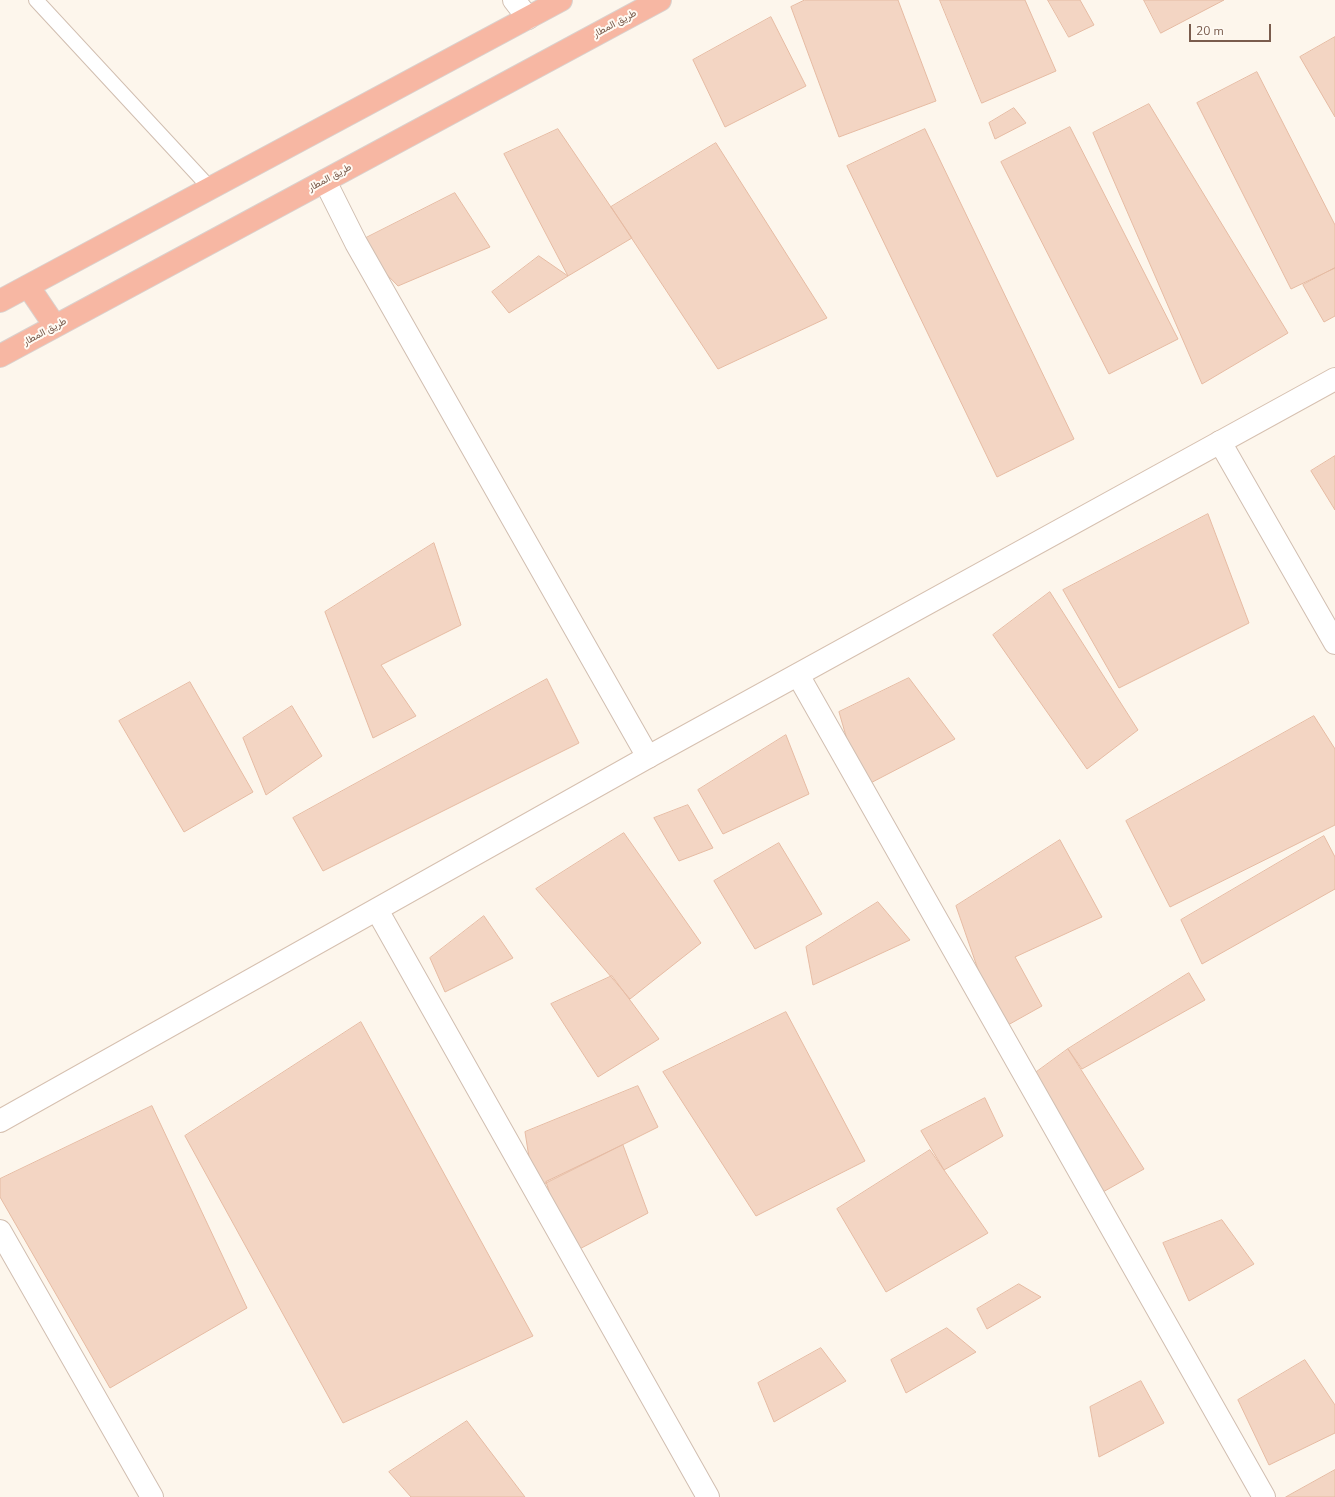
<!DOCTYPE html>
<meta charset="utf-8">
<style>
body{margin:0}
#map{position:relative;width:1335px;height:1497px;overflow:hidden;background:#fdf6ec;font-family:"Nunito Sans",sans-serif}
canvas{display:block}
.scale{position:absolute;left:1189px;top:24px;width:82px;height:18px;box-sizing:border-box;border:2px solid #7a5c4d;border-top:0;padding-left:5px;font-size:12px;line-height:14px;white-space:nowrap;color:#7a5c4d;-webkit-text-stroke:3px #fffaf3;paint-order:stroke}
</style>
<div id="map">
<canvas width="1335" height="1497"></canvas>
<div class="scale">20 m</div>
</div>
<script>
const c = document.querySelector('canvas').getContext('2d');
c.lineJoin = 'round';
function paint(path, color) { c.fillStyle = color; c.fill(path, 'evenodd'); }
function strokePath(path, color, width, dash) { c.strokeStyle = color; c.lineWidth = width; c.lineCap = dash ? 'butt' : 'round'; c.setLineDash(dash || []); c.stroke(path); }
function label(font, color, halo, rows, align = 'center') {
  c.font = font + ' "Nunito Sans",Vazirmatn,sans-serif'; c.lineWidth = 4; c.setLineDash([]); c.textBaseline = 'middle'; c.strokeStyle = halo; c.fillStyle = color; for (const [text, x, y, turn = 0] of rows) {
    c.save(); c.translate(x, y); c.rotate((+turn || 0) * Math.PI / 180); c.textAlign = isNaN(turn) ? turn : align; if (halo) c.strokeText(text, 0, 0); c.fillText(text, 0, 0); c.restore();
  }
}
const building = new Path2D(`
 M805 0H898L936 101 839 137 791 7Z
 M940 0H1025L1056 71 982 103Z
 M1048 0H1080L1094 25 1069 37Z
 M1144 0H1224L1161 33Z
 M771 17 806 86 725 127 693 60Z
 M1335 37V117L1300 57Z
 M1257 72 1335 225V268L1291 289 1197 103Z
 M1149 104 1288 333 1202 384 1093 133Z
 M1014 108 1026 123 995 139 989 123Z
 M1070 127 1178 339 1109 374 1001 162Z
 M558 129 632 238 568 276 504 154Z
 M925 129 1074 439 997 477 847 166Z
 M716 143 827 318 718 369 611 207Z
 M455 193 490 247 398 286 356 243Z
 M539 256 568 276 509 313 492 292Z
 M1335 268V316L1324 322 1303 285Z
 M1335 456V510L1311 471Z
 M1208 514 1249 623 1119 688 1063 590Z
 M434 543 461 625 381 665 416 716 373 738 325 612Z
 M1050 592 1138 730 1087 769 993 635Z
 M909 678 955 739 861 788 839 712Z
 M547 679 579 743 323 871 293 818Z
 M190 682 253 792 184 832 119 721Z
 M292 706 322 756 266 795 243 738Z
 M1314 716 1335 749V825L1170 907 1126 821Z
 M786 735 809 794 723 834 698 790Z
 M688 805 713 848 679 861 654 818Z
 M624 833 701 943 630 999 536 889Z
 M1324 836 1335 857V889L1202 964 1181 920Z
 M1060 840 1102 917 1015 957 1042 1006 999 1030 956 906Z
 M779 843 822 914 755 949 714 881Z
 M878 902 910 940 813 985 806 947Z
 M484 916 513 958 445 992 430 958Z
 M1189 973 1205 1000 1082 1069 1068 1049Z
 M612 976 659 1039 598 1077 551 1004Z
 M786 1012 865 1161 756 1216 663 1072Z
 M361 1022 533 1336 343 1423 185 1136Z
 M1068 1049 1144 1169 1094 1197 1027 1079Z
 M638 1086 658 1127 534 1189 525 1132Z
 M985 1098 1003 1136 944 1170 921 1131Z
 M152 1106 247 1308 110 1388 0 1197V1179Z
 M623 1145 648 1213 570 1254 546 1182Z
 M930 1150 988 1233 886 1292 837 1209Z
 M1222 1220 1254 1264 1189 1301 1163 1243Z
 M1019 1284 1041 1297 987 1329 977 1309Z
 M947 1328 976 1352 906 1393 891 1360Z
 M821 1348 846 1381 774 1422 758 1383Z
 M1305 1360 1335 1405V1433L1269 1465 1238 1400Z
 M1141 1381 1164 1423 1099 1457 1090 1407Z
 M467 1421 525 1497H411L389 1472Z
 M1335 1470V1497H1286Z`);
paint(building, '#f3d5c3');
strokePath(building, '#e6bba3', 1);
const lane = new Path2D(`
 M36 0 210 188`);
const street = new Path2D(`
 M514 0 528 18
 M325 181 356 243 648 757
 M1220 442 1335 643
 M798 675 1264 1497
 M377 910 708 1497
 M0 1231 152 1497`);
const secondary = new Path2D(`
 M0 1121 648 757 1335 379`);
const highway = new Path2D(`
 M28 286 55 326
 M0 301 561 0
 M0 356 660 0`);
strokePath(lane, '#d1beb0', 16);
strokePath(street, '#d1beb0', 24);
strokePath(secondary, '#d6c0b0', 24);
strokePath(highway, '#dad1cd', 24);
strokePath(lane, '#fff', 14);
strokePath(street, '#fff', 22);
strokePath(secondary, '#fff', 22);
strokePath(highway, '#f7b7a3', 22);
label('10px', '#7a5c4d', '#fffaf3', [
 ["طريق المطار",615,24,-28],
 ["طريق المطار",330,178,-28],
 ["طريق المطار",45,332,-28]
]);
</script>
